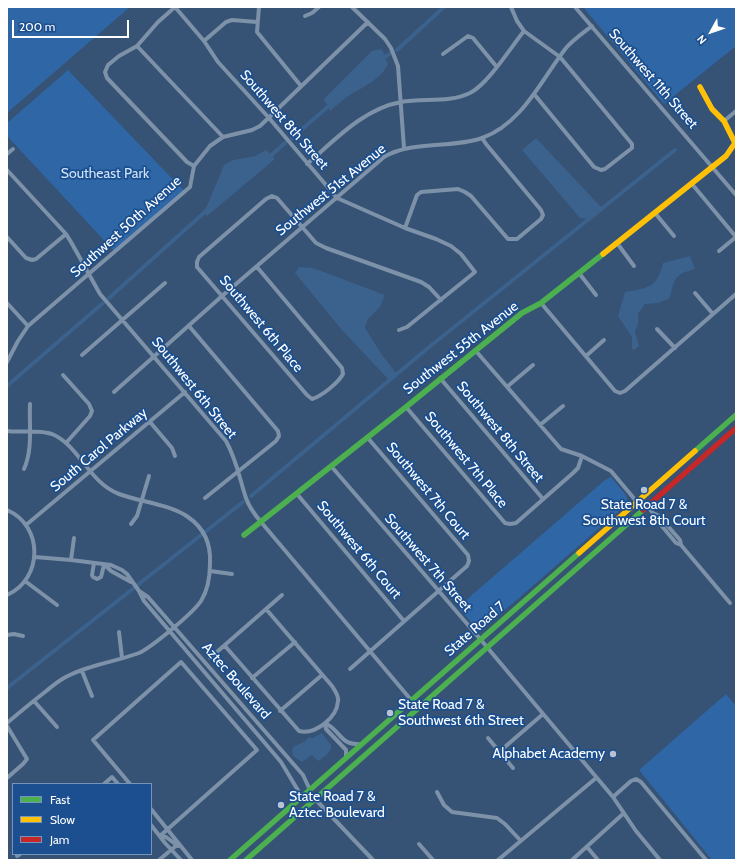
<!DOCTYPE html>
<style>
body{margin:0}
#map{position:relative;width:743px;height:867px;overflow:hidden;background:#365274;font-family:Cabin,sans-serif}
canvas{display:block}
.frame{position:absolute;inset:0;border:8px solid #fff;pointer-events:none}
.legend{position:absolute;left:12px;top:783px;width:140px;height:72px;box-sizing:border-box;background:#1b4f8f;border:1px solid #7695bc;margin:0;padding:5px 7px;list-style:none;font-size:12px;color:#fff}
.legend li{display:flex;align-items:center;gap:8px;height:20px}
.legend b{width:20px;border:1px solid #7695bc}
.north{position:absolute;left:691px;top:12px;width:40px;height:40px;-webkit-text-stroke:3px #1b4f8f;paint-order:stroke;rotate:230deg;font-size:11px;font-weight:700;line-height:16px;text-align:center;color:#fff}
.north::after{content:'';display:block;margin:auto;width:14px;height:18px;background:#fff;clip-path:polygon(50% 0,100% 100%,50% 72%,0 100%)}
.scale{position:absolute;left:12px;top:20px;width:117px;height:18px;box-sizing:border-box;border:2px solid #fff;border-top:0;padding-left:5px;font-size:12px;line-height:14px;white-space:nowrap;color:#fff;-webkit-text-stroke:3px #1b4f8f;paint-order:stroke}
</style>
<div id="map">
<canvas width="743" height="867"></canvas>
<div class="frame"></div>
<ul class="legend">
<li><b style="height:5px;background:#4caf50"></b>Fast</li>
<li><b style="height:5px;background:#ffc107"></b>Slow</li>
<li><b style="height:5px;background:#c62828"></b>Jam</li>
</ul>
<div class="north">N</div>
<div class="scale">200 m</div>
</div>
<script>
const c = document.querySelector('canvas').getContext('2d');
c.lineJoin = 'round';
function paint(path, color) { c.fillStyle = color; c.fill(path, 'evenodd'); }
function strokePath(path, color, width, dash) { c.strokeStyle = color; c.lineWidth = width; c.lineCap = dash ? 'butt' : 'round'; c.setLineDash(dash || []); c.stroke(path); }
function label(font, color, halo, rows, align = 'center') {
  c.font = font + ' Cabin,sans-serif'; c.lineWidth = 3.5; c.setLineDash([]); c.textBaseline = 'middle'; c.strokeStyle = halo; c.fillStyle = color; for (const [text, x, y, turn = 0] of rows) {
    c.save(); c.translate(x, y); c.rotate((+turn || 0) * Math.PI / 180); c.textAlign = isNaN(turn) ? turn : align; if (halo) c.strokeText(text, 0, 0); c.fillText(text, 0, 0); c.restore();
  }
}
paint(new Path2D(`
 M7 7H130L7 113Z
 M583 7H736V46L664 104Z
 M68 70 184 191 114 251 7 136V123Z
 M611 477 626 495 628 503 512 604 485 625 475 627 458 607 605 480Z
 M726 694 736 706V860H712L639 770Z`), '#2f66a5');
paint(new Path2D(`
 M382 49 388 64C381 80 362 87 347 97 341 101 336 106 330 111L324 99 372 51Z
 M536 138 602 208 588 219 580 218 522 150Z
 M266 150 275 159 207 216 204 213 224 165 233 160 255 156Z
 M690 256 695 269C675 274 674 279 670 298L659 303 645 304 638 314V324L635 332 639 346 634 350 632 349V337L618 316 625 292C648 288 657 288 663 263Z
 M299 267 313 268 385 295 380 307 368 319 365 328 382 355 397 374 389 380 341 329 295 273Z
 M322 733 331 745C332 752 325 756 320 760L318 761 312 755 302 762 293 756 292 750 294 746 304 742 309 737 313 738Z`), '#3b618d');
strokePath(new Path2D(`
 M397 50 444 7
 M382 58 390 54
 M292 138 331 104
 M268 158 285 143
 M109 298 207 210
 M7 386 103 303
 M251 496 428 348 675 150
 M7 688 243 502`), '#3b618d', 4);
strokePath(new Path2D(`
 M175 7 204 41 218 62 269 118 337 198 405 228 436 239 451 246 461 254 475 272 407 327 399 330
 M175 7 158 22 137 46 119 56 108 65 105 72 107 78 187 162 194 166
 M259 7 257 32 301 86
 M352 7 385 39 391 48 398 66 404 148
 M511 7 517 21 524 31 560 57 632 144V148L605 169 601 170 594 167 534 94
 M575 7 736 195
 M305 16 312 13 319 7
 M204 41 226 22 232 20 257 22
 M137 46 223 137
 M443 54 468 36 473 38 496 66
 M724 121 736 111
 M7 154 13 149
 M307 164C335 140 363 109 401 102 424 98 449 103 470 93 488 84 511 47 524 31
 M7 170 66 234 71 242 100 294 226 441C237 461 239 477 246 498 249 507 255 515 261 522L412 701
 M692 184 736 237
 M655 213 674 236
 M405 228 417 195 421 192 458 189 465 192 471 196 508 239H517L541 219 543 215 541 210 486 144 482 138
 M7 237 26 258 32 260 36 259 66 234
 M617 243 634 266
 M719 251 736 237
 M257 267 342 368 343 374C338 383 322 396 312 399L307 395 197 267V262L199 257 266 199 272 196 277 198 316 243 326 248 421 282 429 287 441 300
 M579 273 596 295
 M695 293 713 314
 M7 303 28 326
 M541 303 615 391 620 393 625 391 736 294
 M189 326 278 431 279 436 276 441 205 498
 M657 329 675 348
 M475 350 561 449 582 456 611 471 637 502
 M82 355 165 283
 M586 356 604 340
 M7 362 18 341 28 326 190 187 194 166 210 146 223 137 252 130 260 126 368 22
 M63 375 89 404 92 411 90 416 66 443
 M440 378 543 499
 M508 386 533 365
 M114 392 222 296 384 157C413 140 450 149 482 138 522 124 541 80 566 48 573 40 583 33 592 26
 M406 407 505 523 510 524 516 523 573 473 578 468 582 456
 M150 422 172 448 175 456
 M540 425 563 406
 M7 431C21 433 38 429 52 434 79 445 89 483 119 494 140 502 169 504 188 517 204 528 211 544 210 563 210 575 208 590 201 601 193 613 152 647 139 653 115 662 87 665 64 678 57 682 51 687 45 692 32 702 20 712 7 723
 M331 466 481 640 613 797 636 831 660 860
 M24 469C33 449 29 426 30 404
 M297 494 404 621
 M647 506 653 513 659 516 680 540 681 545 730 603
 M7 510C44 526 43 579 7 595
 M653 513 656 519 676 543 681 545
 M131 524 137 516 149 476
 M26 525 185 392
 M35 557 71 560 111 565 122 570 127 574 139 591 144 601 281 762 302 797
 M71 560 74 538
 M94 563 92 575 93 577 97 579 101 577 104 565
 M105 565 111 571 131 582
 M210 571 232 574
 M25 581 57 605
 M139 591 148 597 303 775 310 790
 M119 632 122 658
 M7 635 14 634 23 636
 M225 646 299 731C315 735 337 718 338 701 339 695 335 691 332 686L266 609
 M210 658 282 595
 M350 669 467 566 469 561 468 555 367 437
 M82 671 92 696
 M252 678 295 642
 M34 701 57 727
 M280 711 322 675
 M325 723C342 731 339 746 362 744
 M325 723 326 729 346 750V758
 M7 726 27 759 23 764 7 778
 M488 738 513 768
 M499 752 543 714
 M104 784 112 777 118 784
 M130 784 93 740 181 662 257 750 160 836
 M437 792 444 805 452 812 497 818 505 824 520 840
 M613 797 631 781 636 779 641 782 706 860
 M315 799 373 860
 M151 809 192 860
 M151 825 165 843 181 860
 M160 836 166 837 178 846
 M419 844 433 860
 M587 847 598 860
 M17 856 20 854
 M159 860 177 845
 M498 860 596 778
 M572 860 624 813`), '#7d92a8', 4);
strokePath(new Path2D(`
 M695 451 736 415
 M244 535 406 407 522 313 541 303 603 254
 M230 860 579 553
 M246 860 643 510`), '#4caf50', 5.5);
strokePath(new Path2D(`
 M603 254 726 156 735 143 724 121 712 109 700 87
 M579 553 695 451`), '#ffc107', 5.5);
strokePath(new Path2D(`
 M643 510 736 428`), '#c62828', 5.5);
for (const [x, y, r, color] of [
 [644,490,4,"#b9c2ce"],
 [390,713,4,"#b9c2ce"],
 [613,754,4,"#b9c2ce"],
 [281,805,4,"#b9c2ce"]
]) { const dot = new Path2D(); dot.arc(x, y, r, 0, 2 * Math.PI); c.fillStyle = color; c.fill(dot); strokePath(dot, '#1b4f8f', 1.5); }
label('14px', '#fff', '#1b4f8f', [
 ["Southwest 11th Street",653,79,49],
 ["Southwest 8th Street",284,120,49],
 ["Southwest 51st Avenue",331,190,-39],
 ["Southwest 50th Avenue",126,227,-42],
 ["Southwest 6th Place",261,324,50],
 ["Southwest 55th Avenue",461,348,-38],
 ["Southwest 6th Street",194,388,51],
 ["Southwest 8th Street",500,432,50],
 ["South Carol Parkway",99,450,-40],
 ["Southwest 7th Place",466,460,50],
 ["Southwest 7th Court",428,491,50],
 ["Southwest 6th Court",359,550,50],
 ["Southwest 7th Street",428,563,49],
 ["State Road 7",475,629,-41],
 ["Aztec Boulevard",236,681,49]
]);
label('14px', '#cfe3fa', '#1b4f8f', [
 ["Southeast Park",105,174]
]);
label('14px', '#fff', '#1b4f8f', [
 ["State Road 7 &",644,505,"center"],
 ["Southwest 8th Court",644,521,"center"],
 ["State Road 7 &",398,705],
 ["Southwest 6th Street",398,721],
 ["Alphabet Academy",605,754,"right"],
 ["State Road 7 &",289,797],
 ["Aztec Boulevard",289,813]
], 'left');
</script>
